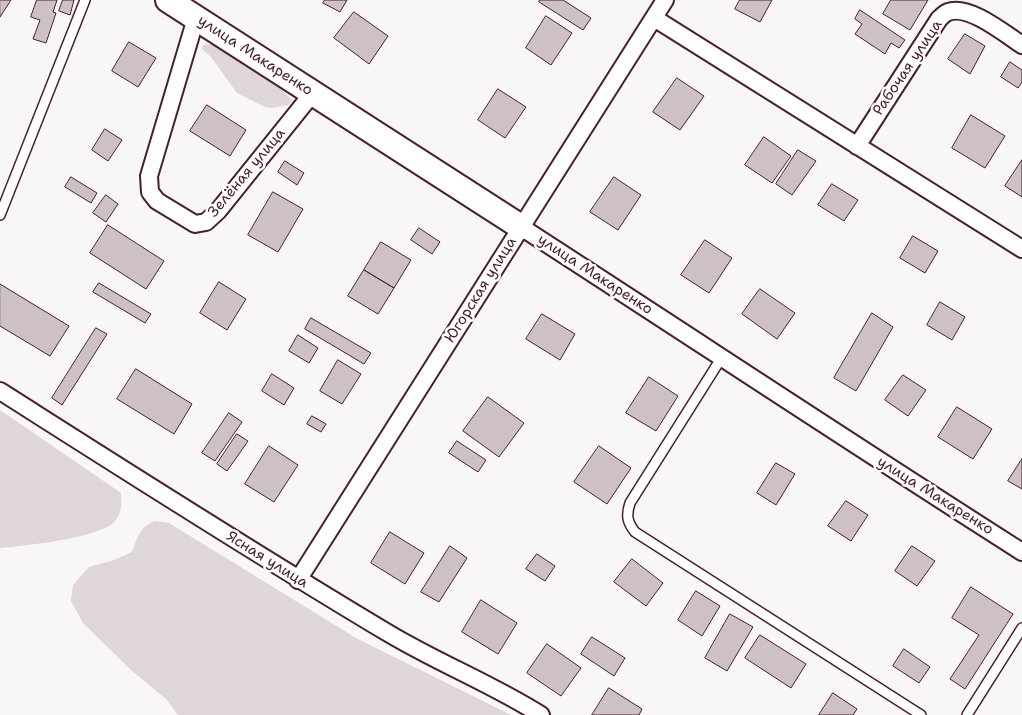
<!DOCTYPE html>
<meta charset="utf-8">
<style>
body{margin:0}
canvas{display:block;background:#f8f6f7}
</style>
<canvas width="1022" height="715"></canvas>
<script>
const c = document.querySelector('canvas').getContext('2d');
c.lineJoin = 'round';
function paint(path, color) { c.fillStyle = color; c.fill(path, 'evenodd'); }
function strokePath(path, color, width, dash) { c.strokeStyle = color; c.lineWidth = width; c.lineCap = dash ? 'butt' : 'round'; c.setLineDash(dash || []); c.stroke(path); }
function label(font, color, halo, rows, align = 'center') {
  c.font = font + ' "Shantell Sans",sans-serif'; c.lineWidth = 5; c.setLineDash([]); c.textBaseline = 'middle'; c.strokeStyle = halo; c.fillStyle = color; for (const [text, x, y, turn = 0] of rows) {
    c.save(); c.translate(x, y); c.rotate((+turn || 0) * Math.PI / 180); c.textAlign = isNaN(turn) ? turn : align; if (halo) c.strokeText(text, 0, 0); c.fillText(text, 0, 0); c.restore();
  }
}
paint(new Path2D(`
 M211 44 220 47 283 91 292 100 289 105 272 108 265 107 237 93 211 57 202 49 203 45Z
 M0 410 121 493C122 504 122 513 114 522 99 538 24 546 0 548Z
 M155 521 169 523 356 638 511 715H178L166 699 131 670 83 623 71 601 73 585 89 567 114 560 132 552C138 537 139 527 155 521Z`), '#ded6d9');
const building = new Path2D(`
 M0 0H11L0 17Z
 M37 0H57L53 12 56 13 46 43 33 39 40 20 31 17Z
 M63 0H74L70 15 59 11Z
 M325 0H347L340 12 323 3Z
 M540 0H563L591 18 583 30 539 2Z
 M740 0H772L760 22 735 9Z
 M891 0H928L910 30 883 14Z
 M860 10 905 40 899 48 891 43 885 54 855 34 862 24 855 19Z
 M354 12 388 36 369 64 334 38Z
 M546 16 572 33 551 65 526 48Z
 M965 34 985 46 970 74 948 59Z
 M129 42 156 58 138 87 112 71Z
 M1010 62 1022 70V82L1018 88 1001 77Z
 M677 78 704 96 680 130 653 112Z
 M498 89 526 107 505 138 478 120Z
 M207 105 246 130 230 156 190 131Z
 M971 115 1005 136 985 168 952 148Z
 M105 129 122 140 108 161 92 150Z
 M764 137 791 156 772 183 745 165Z
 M798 150 816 161 792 195 776 184Z
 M1022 160V197L1005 186Z
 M285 161 304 173 297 185 278 172Z
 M71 177 97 193 91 203 65 187Z
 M614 177 641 195 618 230 590 212Z
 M832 184 858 200 844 221 818 205Z
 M273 192 303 209 278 252 248 235Z
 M106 195 118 204 106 222 93 213Z
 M108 225 164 261 146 289 90 253Z
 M419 228 440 242 432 254 411 240Z
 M913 236 938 251 925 273 900 258Z
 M705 240 732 258 709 293 681 275Z
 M381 242 411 260 394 288 364 270Z
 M364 270 394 288 378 314 348 296Z
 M219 282 246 299 227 330 200 313Z
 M99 283 151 314 145 323 93 292Z
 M0 284 69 326 50 356 0 326Z
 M760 289 795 313 777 339 742 314Z
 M940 302 965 317 952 340 927 325Z
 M872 313 893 327 856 391 834 378Z
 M542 314 575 334 560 360 526 339Z
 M311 318 371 353 364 364 305 329Z
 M96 328 107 334 62 405 52 398Z
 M298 335 318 348 309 363 289 351Z
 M338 360 361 374 342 404 320 391Z
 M136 369 192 404 174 434 117 399Z
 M272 374 294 388 284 405 262 391Z
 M903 375 926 390 908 416 885 400Z
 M649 377 678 396 656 431 626 413Z
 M488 397 524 423 499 457 463 431Z
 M957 407 992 429 973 459 938 437Z
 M229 413 242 422 215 461 202 453Z
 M312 416 326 424 321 432 307 424Z
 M237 434 248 441 227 471 217 464Z
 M457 441 486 460 478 472 449 453Z
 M269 446 298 465 274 502 245 484Z
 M599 446 631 468 607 504 574 482Z
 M1022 459V489L1008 481Z
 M776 463 795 474 776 505 757 493Z
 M846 501 868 515 851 541 828 526Z
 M390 532 424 553 405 584 371 563Z
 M450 546 467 558 439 602 421 592Z
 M912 546 935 561 917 586 895 571Z
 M537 554 555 566 545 581 526 569Z
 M632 559 663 583 646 606 614 582Z
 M971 587 1013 614 965 689 950 679 979 635 952 618Z
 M696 591 720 606 702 636 678 620Z
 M481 600 517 623 498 654 462 632Z
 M730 614 753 627 727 671 705 658Z
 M760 635 806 664 791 688 745 658Z
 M592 637 625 658 614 676 581 654Z
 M547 644 581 668 561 696 527 673Z
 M904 649 930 667 919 683 893 666Z
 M609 688 642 709 639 715H592Z
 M833 693 857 709 853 715H819Z`);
paint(building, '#cdc1c4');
strokePath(building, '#4a1f2b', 1);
const lane = new Path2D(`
 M0 215 85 0
 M722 357 630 503C626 515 627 522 635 532L921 715
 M967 715 1022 628`);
const street = new Path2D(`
 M196 18 149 176 150 192 157 201 195 224 206 222 218 211 312 94
 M654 18 1022 249
 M857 146 939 19C941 17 945 13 948 12 969 4 1005 34 1022 45
 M521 227C688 335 854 445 1022 552
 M0 391C129 473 257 555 388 633 438 663 492 684 541 715
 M298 580 665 0`);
const secondary = new Path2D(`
 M168 0 521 227`);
strokePath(lane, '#4a1f2b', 12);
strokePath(street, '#4a1f2b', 20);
strokePath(secondary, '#4a1f2b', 28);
strokePath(lane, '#fff', 9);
strokePath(street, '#fff', 16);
strokePath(secondary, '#fff', 24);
label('15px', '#4a1f2b', '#fff', [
 ["улица Макаренко",255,56,33],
 ["Рабочая улица",908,68,-56],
 ["Зелёная улица",247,173,-50],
 ["улица Макаренко",595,275,33],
 ["Югорская улица",481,290,-58],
 ["улица Макаренко",935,496,32],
 ["Ясная улица",267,560,32]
]);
</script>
